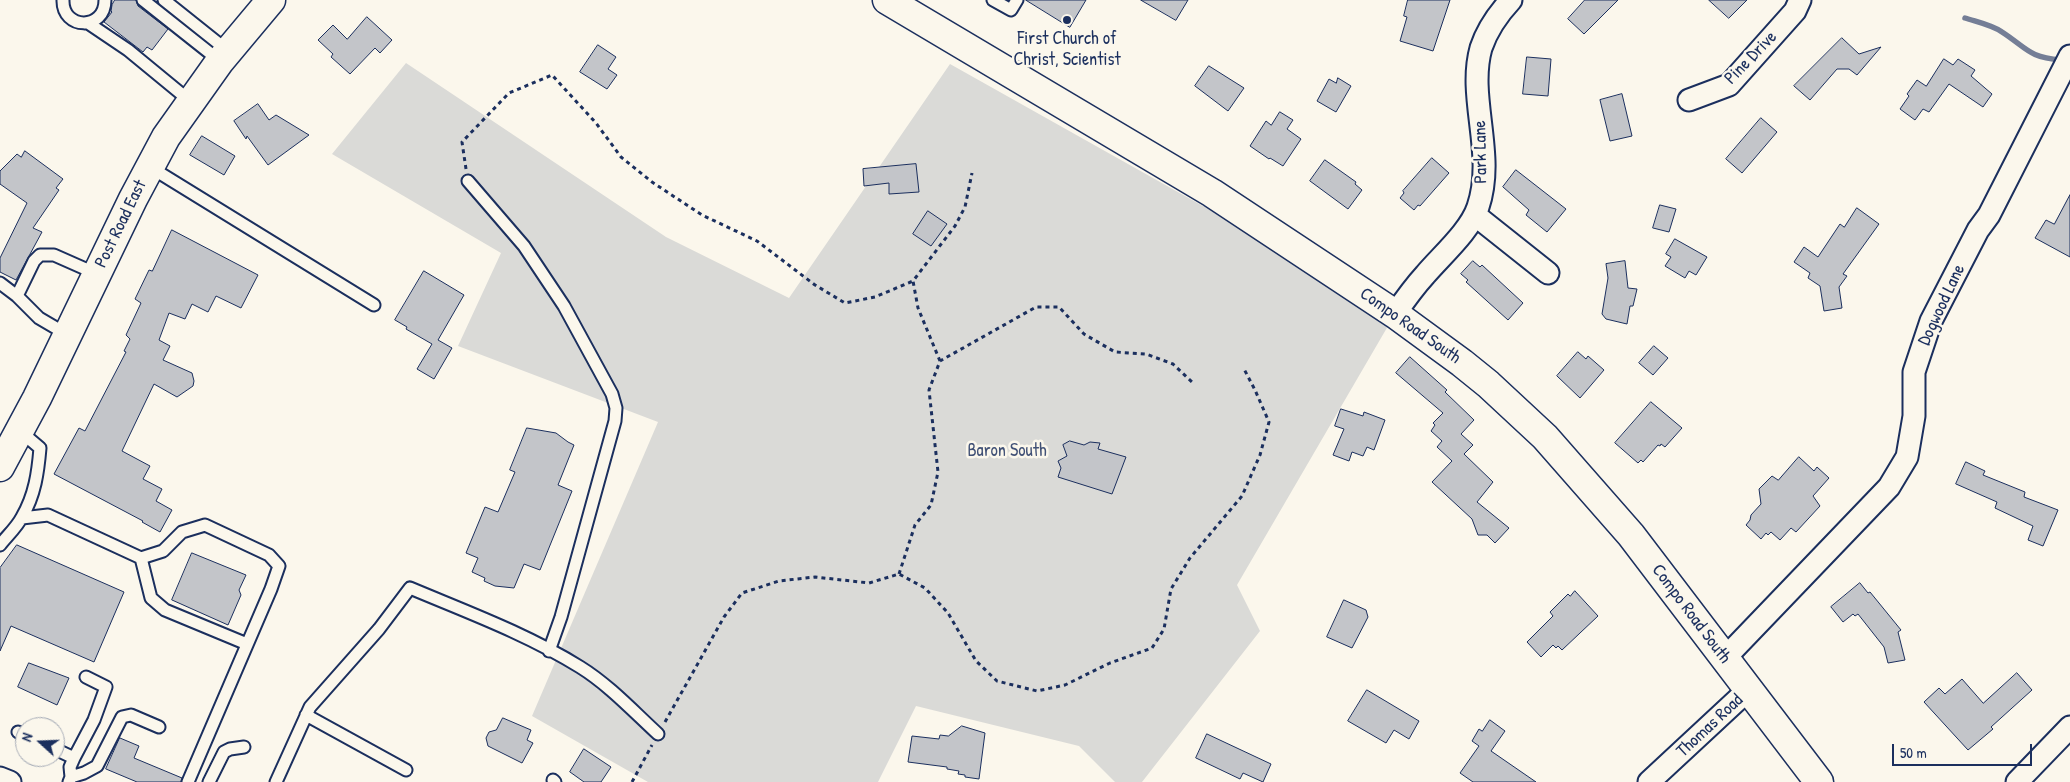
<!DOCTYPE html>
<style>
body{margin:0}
#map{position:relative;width:2070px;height:782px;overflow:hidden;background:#fbf7ec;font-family:"Patrick Hand",sans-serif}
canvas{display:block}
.north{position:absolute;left:15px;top:717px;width:50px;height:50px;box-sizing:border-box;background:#fbf7ec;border:1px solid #a1a7b3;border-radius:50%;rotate:290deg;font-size:14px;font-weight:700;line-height:20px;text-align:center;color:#1b2f5e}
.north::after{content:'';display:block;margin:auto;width:18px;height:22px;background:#1b2f5e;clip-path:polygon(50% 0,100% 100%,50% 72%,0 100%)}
.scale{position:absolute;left:1892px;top:744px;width:140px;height:22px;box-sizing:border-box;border:2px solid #1b2f5e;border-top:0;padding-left:6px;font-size:15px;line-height:18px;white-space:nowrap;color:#1b2f5e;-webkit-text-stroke:4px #fbf7ec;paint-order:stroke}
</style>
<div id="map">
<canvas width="2070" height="782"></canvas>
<div class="north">N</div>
<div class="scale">50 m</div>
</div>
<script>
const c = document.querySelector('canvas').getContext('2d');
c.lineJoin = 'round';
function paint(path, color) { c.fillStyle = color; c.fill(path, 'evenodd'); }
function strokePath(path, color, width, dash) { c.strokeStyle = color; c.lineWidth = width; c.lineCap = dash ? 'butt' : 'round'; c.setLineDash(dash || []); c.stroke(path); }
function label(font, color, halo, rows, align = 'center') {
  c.font = font + ' "Patrick Hand",sans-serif'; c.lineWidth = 5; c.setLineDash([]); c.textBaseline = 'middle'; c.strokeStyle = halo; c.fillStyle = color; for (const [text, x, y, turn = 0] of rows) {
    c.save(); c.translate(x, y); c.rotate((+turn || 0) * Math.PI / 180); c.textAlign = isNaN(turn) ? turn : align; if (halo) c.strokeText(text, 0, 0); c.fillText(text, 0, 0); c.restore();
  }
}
paint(new Path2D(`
 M406 63 666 237 789 298 950 64 1395 314 1237 585 1260 631 1142 782H1115L1079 746 916 706 878 782H648L532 716 658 422 458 346 501 253 332 154Z`), '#dadad7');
strokePath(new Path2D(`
 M1965 18C1977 22 1992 25 2002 32 2028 49 2028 57 2061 60`), '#747e96', 5.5);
const building = new Path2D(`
 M115 0H136L138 6 168 29 152 50 147 47 143 52 104 22 112 12 111 11 112 5Z
 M1026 0H1086L1070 27Z
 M1141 0H1188L1176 20Z
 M1408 0H1450L1433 51 1400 41 1407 17 1404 16Z
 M1585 0H1618L1584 34 1568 19Z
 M1709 0H1747L1729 18Z
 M367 17 392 40 380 53 375 48 350 74 331 57 333 54 318 40 333 25 347 39Z
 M1842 38 1859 54 1881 47 1857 75 1849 69H1837L1810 100 1794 86Z
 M598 45 616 57 608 69 617 75 607 89 580 72Z
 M1527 57 1551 59 1548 96 1523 94Z
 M1944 59 1953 65 1958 59 1975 70 1971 76 1992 94 1983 107 1949 84 1929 112 1923 109 1915 120 1900 109 1909 96 1907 94 1917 80 1926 86Z
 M1209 66 1244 88 1228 111 1195 86Z
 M1338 78 1351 86 1336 112 1317 101 1329 79 1336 83Z
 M1622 94 1632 136 1610 141 1600 100Z
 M258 104 269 120 276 115 309 135 268 165 247 136 246 139 234 121Z
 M1280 112 1293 120 1287 129 1301 139 1283 166 1270 158 1269 159 1250 146 1266 121 1271 125Z
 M1761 118 1777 132 1742 173 1726 159Z
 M202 136 235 156 224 175 190 155Z
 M25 151 63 179 56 188 59 190 33 228 42 232 16 280 0 272V258L27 203 0 184V171L17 154 21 157Z
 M1432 158 1449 173 1420 206 1418 205 1414 210 1400 198 1404 193 1403 191Z
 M1325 160 1356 182 1355 184 1362 190 1348 209 1310 181Z
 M916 164 919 192 889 194V183L864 186 863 169Z
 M1516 170 1566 209 1547 232 1526 215 1529 210 1503 187Z
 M2070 195V257L2035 238 2046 220 2054 224Z
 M1660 205 1676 209 1669 232 1653 228Z
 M1857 208 1879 224 1843 274 1847 276 1839 287 1842 308 1824 311 1820 286 1808 278 1810 273 1794 262 1804 247 1818 257 1840 224 1844 227Z
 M928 211 947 224 931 246 913 234Z
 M172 230 258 275 241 308 216 296 208 312 192 304 185 319 169 313 159 340 170 346 163 360 192 373 194 381 193 386 177 397 154 384 122 451 150 466 143 479 162 489 156 501 172 510 160 532 142 522 143 521 54 474 79 428 85 431 126 352 124 351 130 339 126 335 141 303 135 299 149 270 152 271Z
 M1675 239 1707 257 1696 275 1689 271 1685 278 1665 266 1671 257 1666 254Z
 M1473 261 1480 267 1482 265 1523 303 1508 320 1466 282 1468 280 1461 274Z
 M1625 261 1628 288 1637 289 1633 306H1630L1627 324 1606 319 1602 314 1608 278 1606 264Z
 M424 271 464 295 438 340 452 348 434 379 417 369 432 344 406 329 407 327 395 320Z
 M1654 346 1668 358 1653 375 1639 363Z
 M1578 352 1586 359 1588 356 1604 370 1580 398 1557 376Z
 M1410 357 1447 390 1445 392 1474 420 1461 434 1473 445 1464 454 1493 482 1477 502 1509 528 1495 543 1487 535H1478L1472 519 1432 482 1452 461 1437 447 1442 441 1431 431 1435 425 1433 423 1443 413 1396 373Z
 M1651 402 1682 428 1665 447 1661 444 1660 446 1658 445 1643 462 1641 460 1638 463 1615 443Z
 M1341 409 1363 416 1364 412 1385 420 1374 450 1367 447 1363 456 1352 452 1349 461 1333 455 1344 429 1335 426Z
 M527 428 556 433 568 442 574 445 558 485 572 491 540 570 524 564 514 588 495 586 484 581 485 578 472 572 478 558 466 553 485 507 498 512 515 472 510 470Z
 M1070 441 1084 445 1090 442 1100 443 1098 449 1126 457 1112 494 1058 477 1061 468 1058 461 1067 456 1063 445Z
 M1799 457 1814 471 1817 467 1829 478 1813 496 1820 506 1796 532 1791 528 1780 540 1771 532 1768 535 1766 533 1761 539 1746 525 1750 520 1751 515 1761 504 1759 489 1772 476 1778 480Z
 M1966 462 1985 471 1983 475 2025 492 2024 497 2058 510 2043 546 2028 540 2033 526 1995 508 1997 502 1956 484Z
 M17 545 124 592 94 662 11 626 0 651V568Z
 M192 553 246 575 239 590 241 595 228 625 172 600Z
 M1860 583 1868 593 1870 592 1901 630 1898 632 1905 660 1888 663 1884 647 1858 614 1855 616 1853 614 1843 622 1831 607Z
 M1575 591 1598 616 1562 650 1558 646 1556 648 1553 645 1541 657 1527 642 1553 616 1550 612 1568 594 1570 596Z
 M1344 600 1366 610 1368 617 1352 648 1327 637Z
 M29 663 69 678 57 705 18 687Z
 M2017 673 2032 690 1991 727 1993 729 1968 750 1924 702 1939 688 1945 694 1962 679 1983 703Z
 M1367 690 1419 721 1409 739 1394 730 1386 743 1348 721Z
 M503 718 531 730 527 740 533 743 522 763 488 746 486 738 489 732 496 730Z
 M1490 720 1505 731 1491 751 1536 782H1473L1460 773 1479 746 1472 741 1479 729 1482 731Z
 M962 726 985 733 979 779 965 777V775L958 774 959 771 947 769V767L908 762 912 736 939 739 940 735 948 736Z
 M1207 734 1271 764 1263 782 1243 773 1240 779 1196 758Z
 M120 738 139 746 134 758 182 778 181 782H137L106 769Z
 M584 749 611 767 601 782H584L570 772Z`);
paint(building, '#c3c5c9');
strokePath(building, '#1b2f5e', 1);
const service = new Path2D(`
 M63 0C62 30 105 31 105 0
 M143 0 220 61
 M164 0 228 51
 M993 0 1011 10 1017 0
 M88 23 128 50 190 101
 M150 167 374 305
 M468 181 524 246 564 306 612 394 616 408 615 421 561 617 549 651
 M0 283 17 296 39 318 68 335
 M17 296 34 261 40 255H54L97 274
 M22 518 48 515 141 558 163 551 182 532 205 525 269 555 279 566 271 589 188 782
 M0 545C7 536 17 527 22 517 35 495 38 472 40 448L20 431
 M141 558 151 598 165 610 247 644
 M306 715 406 770
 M18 732 25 735
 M55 749 74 758
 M71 777 84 773 97 766 122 717 131 715 159 727
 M553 780 555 782
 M69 782 71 777 70 767 74 758 94 720 106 687 86 677
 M209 782 224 752 230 749 244 747
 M276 782 310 707 379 629 410 588C467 612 527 634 580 667 609 685 633 711 658 734`);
const minor = new Path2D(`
 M1689 100 1729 85 1795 11 1800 0
 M1475 215 1548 273
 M1395 314C1404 301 1414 287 1425 275 1442 255 1470 231 1478 207 1496 154 1467 98 1481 48 1487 30 1498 14 1511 0
 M1725 658 1889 487 1907 457 1914 416V372L1931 321 1978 230 1989 215 2070 56
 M0 778 10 782
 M1649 782 1748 690
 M2017 782 2070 727`);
const secondary = new Path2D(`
 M887 0 1212 193 1395 314 1462 363 1488 384 1545 437 1631 535 1819 782`);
const primary = new Path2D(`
 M0 467 37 398 133 199 166 137 220 61 271 0`);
strokePath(service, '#1b2f5e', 15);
strokePath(minor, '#1b2f5e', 25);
strokePath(secondary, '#1b2f5e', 31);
strokePath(primary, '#1b2f5e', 31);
strokePath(new Path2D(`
 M466 169 462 142 509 93 552 75 596 123 621 157 652 182 702 215 757 241 815 285 845 303 875 297 913 281
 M940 361 918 308 913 281 955 226 965 207 972 173
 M899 574 915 525 931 505 938 472 929 390 940 361 1036 307H1059L1084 334 1115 352 1146 354 1173 364 1192 382
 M665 722 724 617 742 593 779 581 815 577 869 583 899 574 925 588 948 613 976 661 997 681 1037 691 1065 685 1110 663 1152 648 1164 629 1171 589 1190 558 1242 496 1260 455 1269 422 1255 390 1243 367
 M632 782 652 745`), '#1b2f5e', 3, [4, 4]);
strokePath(service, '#fbf7ec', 11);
strokePath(minor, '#fbf7ec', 21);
strokePath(secondary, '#fbf7ec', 28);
strokePath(primary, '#fbf7ec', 28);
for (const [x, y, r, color] of [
 [1067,20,5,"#1b2f5e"]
]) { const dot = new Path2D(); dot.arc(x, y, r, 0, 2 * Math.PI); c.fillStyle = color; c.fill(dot); strokePath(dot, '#fbf7ec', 2); }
label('18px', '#1b2f5e', '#fbf7ec', [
 ["First Church of",1067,39],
 ["Christ, Scientist",1067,60]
]);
label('18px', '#1b2f5e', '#fbf7ec', [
 ["Pine Drive",1751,58,-46],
 ["Park Lane",1481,152,-91],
 ["Post Road East",121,224,-64],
 ["Dogwood Lane",1942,305,-65],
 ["Compo Road South",1410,326,35],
 ["Compo Road South",1691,614,53],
 ["Thomas Road",1710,726,-43]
]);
label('18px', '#415176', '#fbf7ec', [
 ["Baron South",1007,451]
]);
</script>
